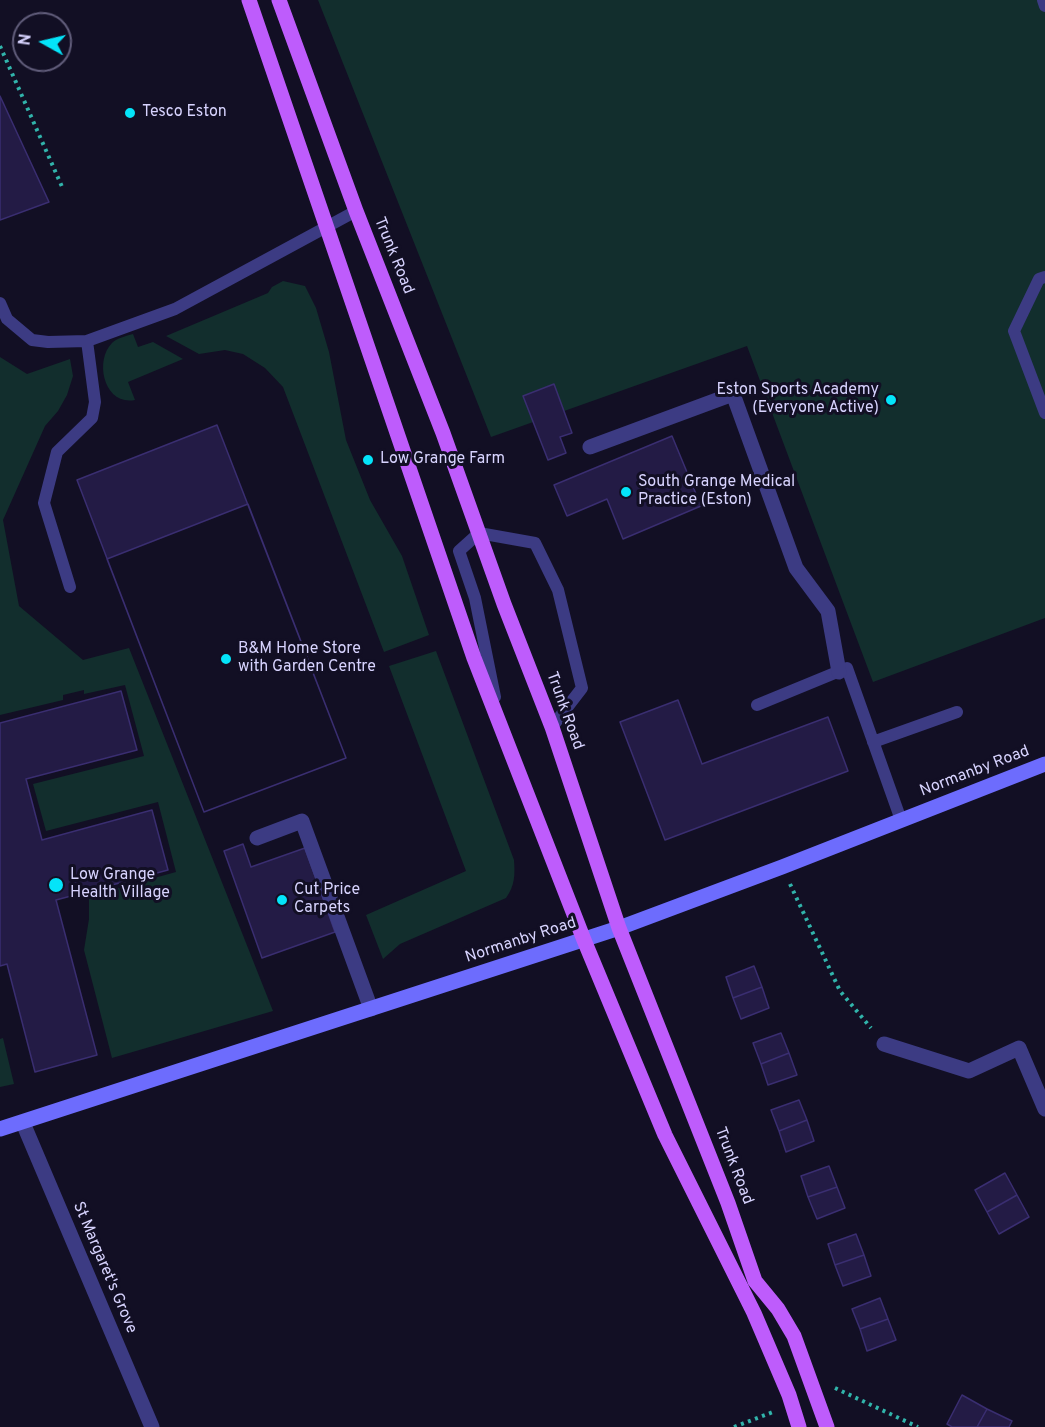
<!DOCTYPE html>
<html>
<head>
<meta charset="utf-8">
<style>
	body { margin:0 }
	#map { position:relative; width:1045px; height:1427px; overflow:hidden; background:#120f24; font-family:Overpass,sans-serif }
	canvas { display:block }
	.north { position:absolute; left:12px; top:12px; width:60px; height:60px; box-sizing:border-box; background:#120f24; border:2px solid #615d7b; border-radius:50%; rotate:278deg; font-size:16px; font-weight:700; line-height:24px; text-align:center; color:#d7d3fe }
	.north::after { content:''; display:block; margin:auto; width:21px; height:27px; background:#04e4f9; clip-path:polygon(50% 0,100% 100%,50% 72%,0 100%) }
</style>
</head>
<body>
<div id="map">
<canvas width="1045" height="1427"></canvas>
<div class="north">N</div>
</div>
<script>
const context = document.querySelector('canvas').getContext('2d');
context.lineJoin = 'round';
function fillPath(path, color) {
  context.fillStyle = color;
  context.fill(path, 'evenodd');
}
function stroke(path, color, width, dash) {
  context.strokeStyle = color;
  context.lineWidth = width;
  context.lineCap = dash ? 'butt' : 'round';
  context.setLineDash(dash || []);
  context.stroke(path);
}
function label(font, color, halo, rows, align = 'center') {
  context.font = font + ' Overpass,sans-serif';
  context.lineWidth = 6;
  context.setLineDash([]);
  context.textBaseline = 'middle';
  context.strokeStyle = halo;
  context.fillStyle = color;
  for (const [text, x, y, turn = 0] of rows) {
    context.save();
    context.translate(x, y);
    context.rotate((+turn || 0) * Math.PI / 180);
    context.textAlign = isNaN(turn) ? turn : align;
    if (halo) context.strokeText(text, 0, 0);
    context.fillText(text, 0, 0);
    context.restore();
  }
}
fillPath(new Path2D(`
	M318,0H1045V618L873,682L747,346L491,437Z
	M283,281L305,286L316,308L329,352L346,440L370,500L402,556L429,635L384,652L283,387L265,368L243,354L225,350L199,354L166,336L268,293L272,287Z
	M133,334L138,347L153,342L183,359L128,382L135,400C104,406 94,361 112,343C117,338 126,336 133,334Z
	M0,357L27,374L70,359L73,376L67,395L58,411L45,426L3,520L19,606L83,660L129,648L273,1011L112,1058L84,950L89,919V896L176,872L158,802L46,831L33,784L144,756L125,685L84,694V690L63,695V700L0,715Z
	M436,651L514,860C515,875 515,885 506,898L400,944L383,959L366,915L466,871L389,666Z
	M3,1038L14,1084L0,1087V1039Z`), '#122e2d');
const building = new Path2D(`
	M0,96L49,202L0,220Z
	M554,384L572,433L560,437L566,453L548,460L523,396Z
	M217,425L346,758L204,812L77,480Z
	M672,436L701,506L623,539L607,499L567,516L554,485Z
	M248,504L346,758L204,812L107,559Z
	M121,691L137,750L26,779L42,840L152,810L168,870L56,900L97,1055L35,1072L7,964L0,966V723Z
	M678,700L702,764L828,717L848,771L665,840L620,722Z
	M243,844L251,867L305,848L335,932L262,958L224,851Z
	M754,966L762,987L733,998L726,977Z
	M762,987L769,1008L741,1019L733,998Z
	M781,1033L789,1053L761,1064L753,1043Z
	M789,1053L797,1075L768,1085L761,1064Z
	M799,1100L807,1120L779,1131L771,1110Z
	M807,1120L814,1141L786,1152L779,1131Z
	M829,1166L837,1187L808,1197L801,1176Z
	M1005,1173L1017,1195L987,1212L975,1190Z
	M837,1187L845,1208L817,1219L808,1197Z
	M1017,1195L1029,1217L999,1234L987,1212Z
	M856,1234L864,1255L835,1265L828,1244Z
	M864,1255L871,1276L843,1286L835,1265Z
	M880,1298L888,1319L860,1329L852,1309Z
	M888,1319L896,1340L867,1351L860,1329Z
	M962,1395L987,1409L977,1427H952L947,1424Z
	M987,1409L1012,1421L1009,1427H977Z`);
fillPath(building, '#231b45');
stroke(building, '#3a2e71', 1.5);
stroke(new Path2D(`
	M0,46L63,189
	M790,884L840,991L871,1028
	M835,1388L918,1427
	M734,1427L773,1412`), '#31b4ab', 4, [3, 4.5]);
stroke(new Path2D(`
	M1043,0L1045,6
	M1045,277L1039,279L1014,331L1045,413
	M0,303L7,319L32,340L48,342L87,341L175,309L356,211
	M70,587L44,503L57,452L92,418L95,402L87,341
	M495,697L475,598L459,551L479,533L535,543L558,590L582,688L552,727
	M757,705L847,668L901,820
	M873,742L957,712`), '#3c3b83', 12);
stroke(new Path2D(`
	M590,447L733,394L796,568L828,611L839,672
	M257,838L302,821L371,1009
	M884,1044L969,1071L1019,1048L1045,1109
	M23,1123L152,1427`), '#3c3b83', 15);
stroke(new Path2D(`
	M0,1129L619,928L782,867L1045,764`), '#6d6cfd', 15);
stroke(new Path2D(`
	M249,0L474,658L584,940L665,1135L754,1313L789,1395L799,1427
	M279,0L356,211L443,433L504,604L552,727L619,928L728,1203L755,1281L778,1309L794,1336L827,1427`), '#be5cfc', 15);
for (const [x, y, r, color] of [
	[130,113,6,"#04e4f9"],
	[891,400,6,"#04e4f9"],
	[368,460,6,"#04e4f9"],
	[626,492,6,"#04e4f9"],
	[226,659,6,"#04e4f9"],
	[56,885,8,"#04e4f9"],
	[282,900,6,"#04e4f9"]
]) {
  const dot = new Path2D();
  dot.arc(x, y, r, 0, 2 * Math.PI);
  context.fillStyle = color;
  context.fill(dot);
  stroke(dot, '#120f24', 2);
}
label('16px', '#d7d3fe', '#120f24', [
	["Tesco Eston",142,113],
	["Eston Sports Academy",879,391,"right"],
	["(Everyone Active)",879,409,"right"],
	["Low Grange Farm",380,460],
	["South Grange Medical",638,483],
	["Practice (Eston)",638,501],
	["B&M Home Store",238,650],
	["with Garden Centre",238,668],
	["Low Grange",70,876],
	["Health Village",70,894],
	["Cut Price",294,891],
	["Carpets",294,909]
], 'left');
label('16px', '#d7d3fe', '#120f24', [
	["Trunk Road",393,256,68],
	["Trunk Road",564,711,70],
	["Normanby Road",975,772,-21],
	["Normanby Road",521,941,-18],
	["Trunk Road",733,1166,69],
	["St Margaret's Grove",104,1268,67]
]);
</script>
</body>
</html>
